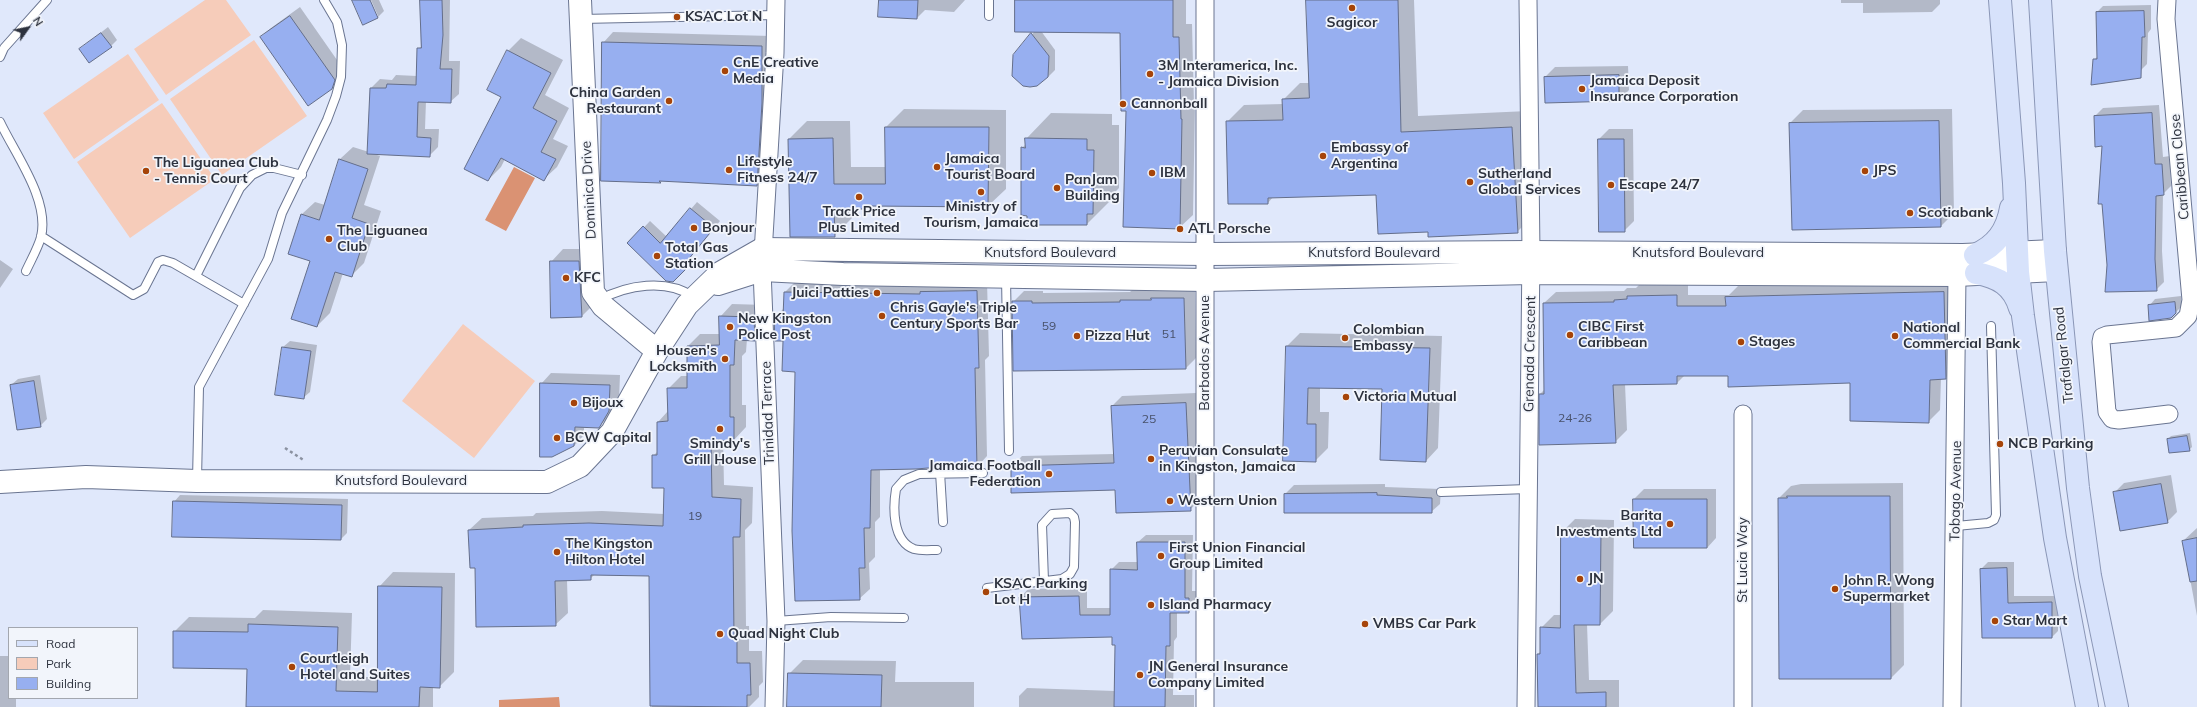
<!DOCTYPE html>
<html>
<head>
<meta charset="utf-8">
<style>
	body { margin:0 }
	#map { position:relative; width:2197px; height:707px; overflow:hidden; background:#e0e8fb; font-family:Mulish,sans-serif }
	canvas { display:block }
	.legend { position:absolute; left:8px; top:627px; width:130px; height:72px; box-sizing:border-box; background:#f2f5fb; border:1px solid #a3a7af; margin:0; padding:5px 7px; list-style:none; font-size:12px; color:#2d323e }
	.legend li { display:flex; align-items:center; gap:8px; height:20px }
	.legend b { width:20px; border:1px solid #a3a7af }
	.north { position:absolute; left:8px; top:8px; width:40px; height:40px; -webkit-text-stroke:3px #f2f5fb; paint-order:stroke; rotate:57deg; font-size:11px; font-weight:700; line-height:16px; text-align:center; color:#2d323e }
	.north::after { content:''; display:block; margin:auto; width:14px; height:18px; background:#2d323e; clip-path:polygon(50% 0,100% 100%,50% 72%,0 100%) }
</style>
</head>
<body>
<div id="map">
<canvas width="2197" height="707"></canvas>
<ul class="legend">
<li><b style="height:5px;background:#d7e2fb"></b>Road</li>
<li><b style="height:11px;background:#f6ccba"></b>Park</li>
<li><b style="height:11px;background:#97aff0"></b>Building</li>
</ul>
<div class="north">N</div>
</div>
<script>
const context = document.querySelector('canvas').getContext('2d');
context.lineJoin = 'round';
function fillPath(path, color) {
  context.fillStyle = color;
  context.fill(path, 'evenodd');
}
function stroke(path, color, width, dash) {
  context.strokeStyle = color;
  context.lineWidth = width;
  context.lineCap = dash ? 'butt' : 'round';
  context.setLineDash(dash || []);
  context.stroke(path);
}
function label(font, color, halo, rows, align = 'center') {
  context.font = font + ' Mulish,sans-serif';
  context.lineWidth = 3.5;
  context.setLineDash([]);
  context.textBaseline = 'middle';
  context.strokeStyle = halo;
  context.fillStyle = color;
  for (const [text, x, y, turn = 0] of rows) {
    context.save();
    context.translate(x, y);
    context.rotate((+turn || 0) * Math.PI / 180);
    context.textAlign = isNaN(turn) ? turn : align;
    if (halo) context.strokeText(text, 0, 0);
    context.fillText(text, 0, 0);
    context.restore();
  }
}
fillPath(new Path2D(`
	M205,0H226L251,35L166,95L134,49Z
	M254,40L307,116L222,175L170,99Z
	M128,54L159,100L74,159L43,113Z
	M162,103L215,179L130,238L77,162Z
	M463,324L535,381L474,458L402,401Z`), '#f6ccba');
fillPath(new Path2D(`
	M514,167L535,178L506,231L485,220Z
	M559,697L560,707H499V700Z`), '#da9273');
fillPath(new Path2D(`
	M353,0H368L376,16H378L371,0H379L384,11L377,18Z
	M421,0H450L449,61H460L459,94L450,102L426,101L425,129H439L438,147L429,156L374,154L380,156L364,205L381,211L364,263L351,276L343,273L330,313L317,326L311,260L302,214L315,202L325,205L340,159L353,147L369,152L371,88L380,79L392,80L396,75L417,76L418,49L422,46Z
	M880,0H965L954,12L925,10L917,18L879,16Z
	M1016,0H1186V24H1192L1194,105L1195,106L1193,215L1179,228L1127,110L1121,32L1041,31L1055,50V70L1048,77L1014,55L1035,31Z
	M1307,0H1414L1418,116L1528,111L1534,215L1517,232L1429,231L1377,194L1273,197L1268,203L1227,122L1244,105L1283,104V100L1300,83H1310Z
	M1841,0H1940V4L1932,12L1863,13V3H1841Z
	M2151,5V29L2148,33L2147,64L2140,71L2094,60L2098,56L2097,12L2103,6Z
	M300,7L344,70L342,78L332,88L261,37L271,28Z
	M108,27L117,40L111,46L80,49Z
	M613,32L772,36L767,174L757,185L663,180L661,182L602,180L603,43Z
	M521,38L563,60L545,95L569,108L553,139L568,146L557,167L544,179L505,159L501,167L488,180L508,51Z
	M1628,66L1629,90L1619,100L1545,77L1555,67Z
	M2159,105L2163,157L2170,156L2171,186L2163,194L2162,251L2164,282L2156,290L2108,265L2103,145L2095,116L2103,108Z
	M904,109L1006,110V189L988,206H871L868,208H852V218L834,236L789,139L807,121H850L851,167H886V127Z
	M1952,109L1954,213L1941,226L1793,229L1790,123L1803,110Z
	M1051,113L1112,114V125H1119V188L1113,194V198L1087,224L1022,148L1026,144V139Z
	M1609,129H1633L1634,221L1624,231H1600L1599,139Z
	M697,202L720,221L689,259L692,262L673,281L629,243L650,221L667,237Z
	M563,249H592L595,303L582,316L552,317L551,262Z
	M0,260L13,269L0,288Z
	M1956,280L1957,367L1945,378H1941L1940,410L1928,422L1851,382L1729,375H1685L1677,383L1625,384L1627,430L1615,442L1540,394L1545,389L1544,303L1556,292L1624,291L1627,288H1636L1640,284H1688V295H1729L1738,286Z
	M987,281L989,356L985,360L987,456L977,467L940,466L880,469V517L875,522V557L869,563L870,589L859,599L796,371L775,318L784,308L785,292L795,282Z
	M1195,287L1196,358L1186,368L1090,371V368L1013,302L1024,291H1043V293L1130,292L1132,290Z
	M2181,296L2182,306L2171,317L2149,306L2155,299Z
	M732,304L766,305L767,327L754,340L747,339L746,352L742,356V405H746V427L734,440L723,439L724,485L753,487L752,523L745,530L746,626H749V651H762L763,682L759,686V697L749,707H652L650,575L595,574L590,579L567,580L568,613L555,625L476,567L469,530L482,518L533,516L536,513L602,511L664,514L665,487L653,456L658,451V422L668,411V389L681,376H688V346L700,334H720V317Z
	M1300,333L1442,336L1438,448L1426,461L1383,388L1320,387V412H1329L1328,448L1315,461L1287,346Z
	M290,341L317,345L310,392L303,398L283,347Z
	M551,373L620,375L619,400L609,416L599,427L584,426V435L574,446L541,384Z
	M40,375L47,419L40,426L11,385L18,379Z
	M1196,393L1200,499L1190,510L1116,489L1012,466L1022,456L1114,454L1112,406L1122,396Z
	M2190,433L2192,447L2189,450L2168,439L2171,436Z
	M2171,475L2177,512L2167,522L2114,493L2124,483Z
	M1903,483L1904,665L1891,678L1779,498L1791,486L1801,484Z
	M1385,484V487L1441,489L1440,504L1431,512L1285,494L1294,485Z
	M1644,489H1716V538L1707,548L1634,499Z
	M180,495L348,499L347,533L341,539L174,502Z
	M1575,519L1614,520L1613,611L1600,624H1587L1589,680H1619V707H1539L1538,654L1541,651V628L1554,615H1561L1562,532Z
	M2197,528V616L2183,541Z
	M1146,535H1193L1192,591H1197V604L1189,612H1177V637L1174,641L1173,695H1194V707H1019V696L1027,688L1115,691L1116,644L1113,636L1021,597L1028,589L1087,588V608H1111V570L1119,562H1138V542Z
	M1988,562H2014V596H2058V631L2052,637H1983L1981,569Z
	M393,572L455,573L454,672L440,686H433V707H247L248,668L174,632L189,617L255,618L263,610L352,613L350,677H378L379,587Z
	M0,656H9V698H16V707H0Z
	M803,660L896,661L895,682H974V707H788L789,674Z`), '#0003');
const building = new Path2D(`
	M352,0H370L378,18L363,25Z
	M420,0H442L443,35L440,69H452L451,103L418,102L417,137L431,138L430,157L367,154L370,88H386L387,84L416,85L417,48H421Z
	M879,0H918L917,19L878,17Z
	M1015,0H1173V37H1179L1181,119H1182L1180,229L1123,227L1126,111H1121L1120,33L1015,32Z
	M1306,0H1398L1401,132L1512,127L1518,233L1428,237V232L1378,234L1376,195L1268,198V204H1228L1226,121L1283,120L1282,99L1309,98Z
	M2144,11L2145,37H2142L2141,78L2091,85L2093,59H2097L2096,12Z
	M290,16L335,80L332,89L308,106L260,37Z
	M101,33L112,47L89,63L79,49Z
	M1031,33L1049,56L1048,77L1037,86L1030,87L1023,86L1012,76L1013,55Z
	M602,42L762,46V103L757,186L659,181L661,183L601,181Z
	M507,50L551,73L533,108L557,121L541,152L556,159L544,181L501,158L488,181L464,169L501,97L487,90Z
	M1619,75V101L1545,103L1544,77Z
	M2152,113L2155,164H2162L2164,195L2156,196L2155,259L2157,291L2105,292L2107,265L2102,204H2098L2102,146L2095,147L2094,116Z
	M1939,121L1941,227L1792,230L1789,123Z
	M885,127H989L988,207L869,206V209H834L835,237H790L788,139L833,138L834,184H885Z
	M1025,138L1087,139V150H1094L1093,214H1087V225H1027V216L1021,215V147L1025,148Z
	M1598,139H1624L1625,232H1599Z
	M339,159L368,169L352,218L369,224L352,277L335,272L317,327L291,319L310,261L288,254L301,214L319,220Z
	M690,208L714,228L683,266L686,269L673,282L666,281L627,243L643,226L660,243Z
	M550,261H579L582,317L551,318Z
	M977,291L979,368H975L977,468L940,467L916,469L871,470L870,528H864L865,568H859L860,600L795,601L792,531L795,372L782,371L783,341H775L774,317H783L784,292L920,294V292Z
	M1944,292L1946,379L1930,380L1929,423L1850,421V383L1728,387V376H1677V384L1613,385L1616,443L1539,445V394H1544L1543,303L1614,302V300L1627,299V296L1677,295V306H1726L1725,297Z
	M1151,298H1184L1186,369L1013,371L1012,301H1032V303L1120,302V300H1151Z
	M2175,302L2176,313L2171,318L2149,321L2148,305Z
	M719,316L754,317L755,341L735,340L734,365H730V417H734V441L711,440L712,497L741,499L740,537H733L734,638H737V663H750L751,695H747V707L650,706L649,576L591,575V580L555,581L556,626L476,627L475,568H470L468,530L523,527V525L589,523L663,526L664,488H652V455H657V422L668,421L667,388H687V346L719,345Z
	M1286,346L1430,348L1426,462L1380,460L1382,389L1308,388L1307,424H1316V462L1283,461Z
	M282,347L311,351L304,399L275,395Z
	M34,381L41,427L17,430L10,385Z
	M540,383L610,385L609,411L599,428L575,427L574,446L552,457H540Z
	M1186,403L1191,511L1116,513L1115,490L1011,493V466L1114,463L1111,406Z
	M2187,436L2190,451L2169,453L2167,439Z
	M2161,484L2168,523L2120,531L2113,492Z
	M1377,493V495L1432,498V513H1284V494Z
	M1787,496H1890L1891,679H1779L1778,498H1787Z
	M1633,499H1707V548H1634Z
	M173,501L342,505L341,540L172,537Z
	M1561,532L1601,533L1600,625H1574L1576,693L1606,692V707H1538L1537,654H1540V627L1560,628Z
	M2197,538V581L2190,582L2182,541Z
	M1137,542H1185V598H1189V613H1170V646H1166L1165,707H1114L1115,645H1112V637L1022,639L1019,597L1079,596L1080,615H1110V569L1137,570Z
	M2007,568L2008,603L2052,602V638H1982L1980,569Z
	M378,586L442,587L440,688L420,687L419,707H246L247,669L173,668V631L248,632V624L338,627L336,691L377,692Z
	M788,673L882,675L881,707H787Z`);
fillPath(building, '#97aff0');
stroke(building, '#646e8a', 1);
const lane = new Path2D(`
	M989,16V0
	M581,19L776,15
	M0,57L4,48L47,0
	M0,122C15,154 50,200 41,237C38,248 31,260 26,271
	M41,236L133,295L144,289L158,262L163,260L173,263L244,304
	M196,276L240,188L252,175L266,168H274L302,175
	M1006,277L1009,451
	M599,300C627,285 666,278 694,297
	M940,472L943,522
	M197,480L199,387L268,259L282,213L327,120L336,96L341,77L342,45L337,22L324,0
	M1441,492L1528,489
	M1956,526L1988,523L1994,520L1996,515L1991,326
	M937,550C930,550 921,551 914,549C892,541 893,507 896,489L904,480L919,474L983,473
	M987,588L1062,579L1070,574L1074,567L1075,522L1074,517L1070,513L1052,514L1042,525L1044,581
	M776,621L831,617L904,618`);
const street = new Path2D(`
	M2167,0L2166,19L2191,300L2188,316L2176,328L2107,335L2102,337L2101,342L2107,412L2112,419L2119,420L2169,414
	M774,707L776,621L762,270L775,53L776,0
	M1205,707V0
	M1526,707L1531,252L1528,0
	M1743,707V414
	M1952,707L1957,275`);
const secondary = new Path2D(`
	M580,0L593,292L603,306L657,351
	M718,284L762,270L843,274L1206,280L1531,273L1957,275L2056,270
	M0,482L86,477L197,481L547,482L580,466L612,432L657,351L687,305L720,273L762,249L1206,254L1531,252L1963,255L2055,251`);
const primary = new Path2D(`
	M2000,0L2014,183L2018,272L2023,316L2055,538L2087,707
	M2040,0L2055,251L2078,488L2090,576L2117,707
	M1975,255C1996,246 2007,231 2011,208
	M1976,273C1998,277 2013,285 2020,308`);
stroke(lane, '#6a7591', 10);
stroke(street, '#6a7591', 19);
stroke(secondary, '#6a7591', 24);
stroke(primary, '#8b97b7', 24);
stroke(new Path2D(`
	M285,448L305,461`), '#8b92a1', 2.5, [3, 3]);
stroke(lane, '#fff', 8);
stroke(street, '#fff', 17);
stroke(secondary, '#fff', 22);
stroke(primary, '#d7e2fb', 22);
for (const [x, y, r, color] of [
	[1352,8,4,"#a64409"],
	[677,17,4,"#a64409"],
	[725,71,4,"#a64409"],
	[1150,74,4,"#a64409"],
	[1582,89,4,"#a64409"],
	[669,101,4,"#a64409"],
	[1123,104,4,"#a64409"],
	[1323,156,4,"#a64409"],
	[937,167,4,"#a64409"],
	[729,170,4,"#a64409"],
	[146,171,4,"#a64409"],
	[1865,171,4,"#a64409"],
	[1152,173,4,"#a64409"],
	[1470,182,4,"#a64409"],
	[1611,185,4,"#a64409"],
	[1057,188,4,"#a64409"],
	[981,192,4,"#a64409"],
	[859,197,4,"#a64409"],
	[1910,213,4,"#a64409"],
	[694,228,4,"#a64409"],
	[1180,229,4,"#a64409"],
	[329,239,4,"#a64409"],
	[657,256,4,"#a64409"],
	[566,278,4,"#a64409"],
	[877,293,4,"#a64409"],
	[882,316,4,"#a64409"],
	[730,327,4,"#a64409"],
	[1570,335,4,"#a64409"],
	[1077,336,4,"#a64409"],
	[1895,336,4,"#a64409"],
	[1345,338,4,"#a64409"],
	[1741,342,4,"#a64409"],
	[725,359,4,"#a64409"],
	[1346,397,4,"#a64409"],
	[574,403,4,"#a64409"],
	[720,429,4,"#a64409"],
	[557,438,4,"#a64409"],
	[2000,444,4,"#a64409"],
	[1151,459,4,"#a64409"],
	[1049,474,4,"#a64409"],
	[1170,501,4,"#a64409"],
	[1670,524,4,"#a64409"],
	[557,552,4,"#a64409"],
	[1161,556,4,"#a64409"],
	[1580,579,4,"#a64409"],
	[1835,589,4,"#a64409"],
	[986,592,4,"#a64409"],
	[1151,605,4,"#a64409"],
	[1995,621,4,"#a64409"],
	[1365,624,4,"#a64409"],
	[720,634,4,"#a64409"],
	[292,667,4,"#a64409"],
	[1140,675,4,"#a64409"]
]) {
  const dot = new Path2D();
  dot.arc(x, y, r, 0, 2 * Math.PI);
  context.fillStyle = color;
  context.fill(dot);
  stroke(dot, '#f2f5fb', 1.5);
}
label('12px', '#48516a', null, [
	["59",1049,326],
	["51",1169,334],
	["24-26",1575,418],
	["25",1149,419],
	["19",695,516]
]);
label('bold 14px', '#2d323e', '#f2f5fb', [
	["KSAC Lot N",685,17],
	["Sagicor",1352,23,"center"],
	["CnE Creative",733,63],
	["Media",733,79],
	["3M Interamerica, Inc.",1158,66],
	["- Jamaica Division",1158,82],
	["Jamaica Deposit",1590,81],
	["Insurance Corporation",1590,97],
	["China Garden",661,93,"right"],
	["Restaurant",661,109,"right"],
	["Cannonball",1131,104],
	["Embassy of",1331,148],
	["Argentina",1331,164],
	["Jamaica",945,159],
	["Tourist Board",945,175],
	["Lifestyle",737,162],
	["Fitness 24/7",737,178],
	["The Liguanea Club",154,163],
	["- Tennis Court",154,179],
	["JPS",1873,171],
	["IBM",1160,173],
	["Sutherland",1478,174],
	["Global Services",1478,190],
	["PanJam",1065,180],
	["Building",1065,196],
	["Escape 24/7",1619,185],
	["Ministry of",981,207,"center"],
	["Tourism, Jamaica",981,223,"center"],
	["Track Price",859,212,"center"],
	["Plus Limited",859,228,"center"],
	["Scotiabank",1918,213],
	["Bonjour",702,228],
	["ATL Porsche",1188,229],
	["The Liguanea",337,231],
	["Club",337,247],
	["Total Gas",665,248],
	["Station",665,264],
	["KFC",574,278],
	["Juici Patties",869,293,"right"],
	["Chris Gayle's Triple",890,308],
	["Century Sports Bar",890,324],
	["New Kingston",738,319],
	["Police Post",738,335],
	["CIBC First",1578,327],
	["Caribbean",1578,343],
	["National",1903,328],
	["Commercial Bank",1903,344],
	["Colombian",1353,330],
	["Embassy",1353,346],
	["Pizza Hut",1085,336],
	["Stages",1749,342],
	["Housen's",717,351,"right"],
	["Locksmith",717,367,"right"],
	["Victoria Mutual",1354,397],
	["Bijoux",582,403],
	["BCW Capital",565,438],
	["Smindy's",720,444,"center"],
	["Grill House",720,460,"center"],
	["NCB Parking",2008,444],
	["Peruvian Consulate",1159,451],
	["in Kingston, Jamaica",1159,467],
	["Jamaica Football",1041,466,"right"],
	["Federation",1041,482,"right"],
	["Western Union",1178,501],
	["Barita",1662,516,"right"],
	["Investments Ltd",1662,532,"right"],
	["The Kingston",565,544],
	["Hilton Hotel",565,560],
	["First Union Financial",1169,548],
	["Group Limited",1169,564],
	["JN",1588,579],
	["John R. Wong",1843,581],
	["Supermarket",1843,597],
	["KSAC Parking",994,584],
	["Lot H",994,600],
	["Island Pharmacy",1159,605],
	["Star Mart",2003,621],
	["VMBS Car Park",1373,624],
	["Quad Night Club",728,634],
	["Courtleigh",300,659],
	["Hotel and Suites",300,675],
	["JN General Insurance",1148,667],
	["Company Limited",1148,683]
], 'left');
label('14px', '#2d323e', '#f2f5fb', [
	["Caribbean Close",2180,167,-95],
	["Dominica Drive",589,190,-93],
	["Knutsford Boulevard",1050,253],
	["Knutsford Boulevard",1374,253],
	["Knutsford Boulevard",1698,253],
	["Barbados Avenue",1205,353,-90],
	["Grenada Crescent",1530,354,-89],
	["Trafalgar Road",2064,355,-96],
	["Trinidad Terrace",768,413,-92],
	["Knutsford Boulevard",401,481],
	["Tobago Avenue",1956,491,-89],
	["St Lucia Way",1743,560,-90]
]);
</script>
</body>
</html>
